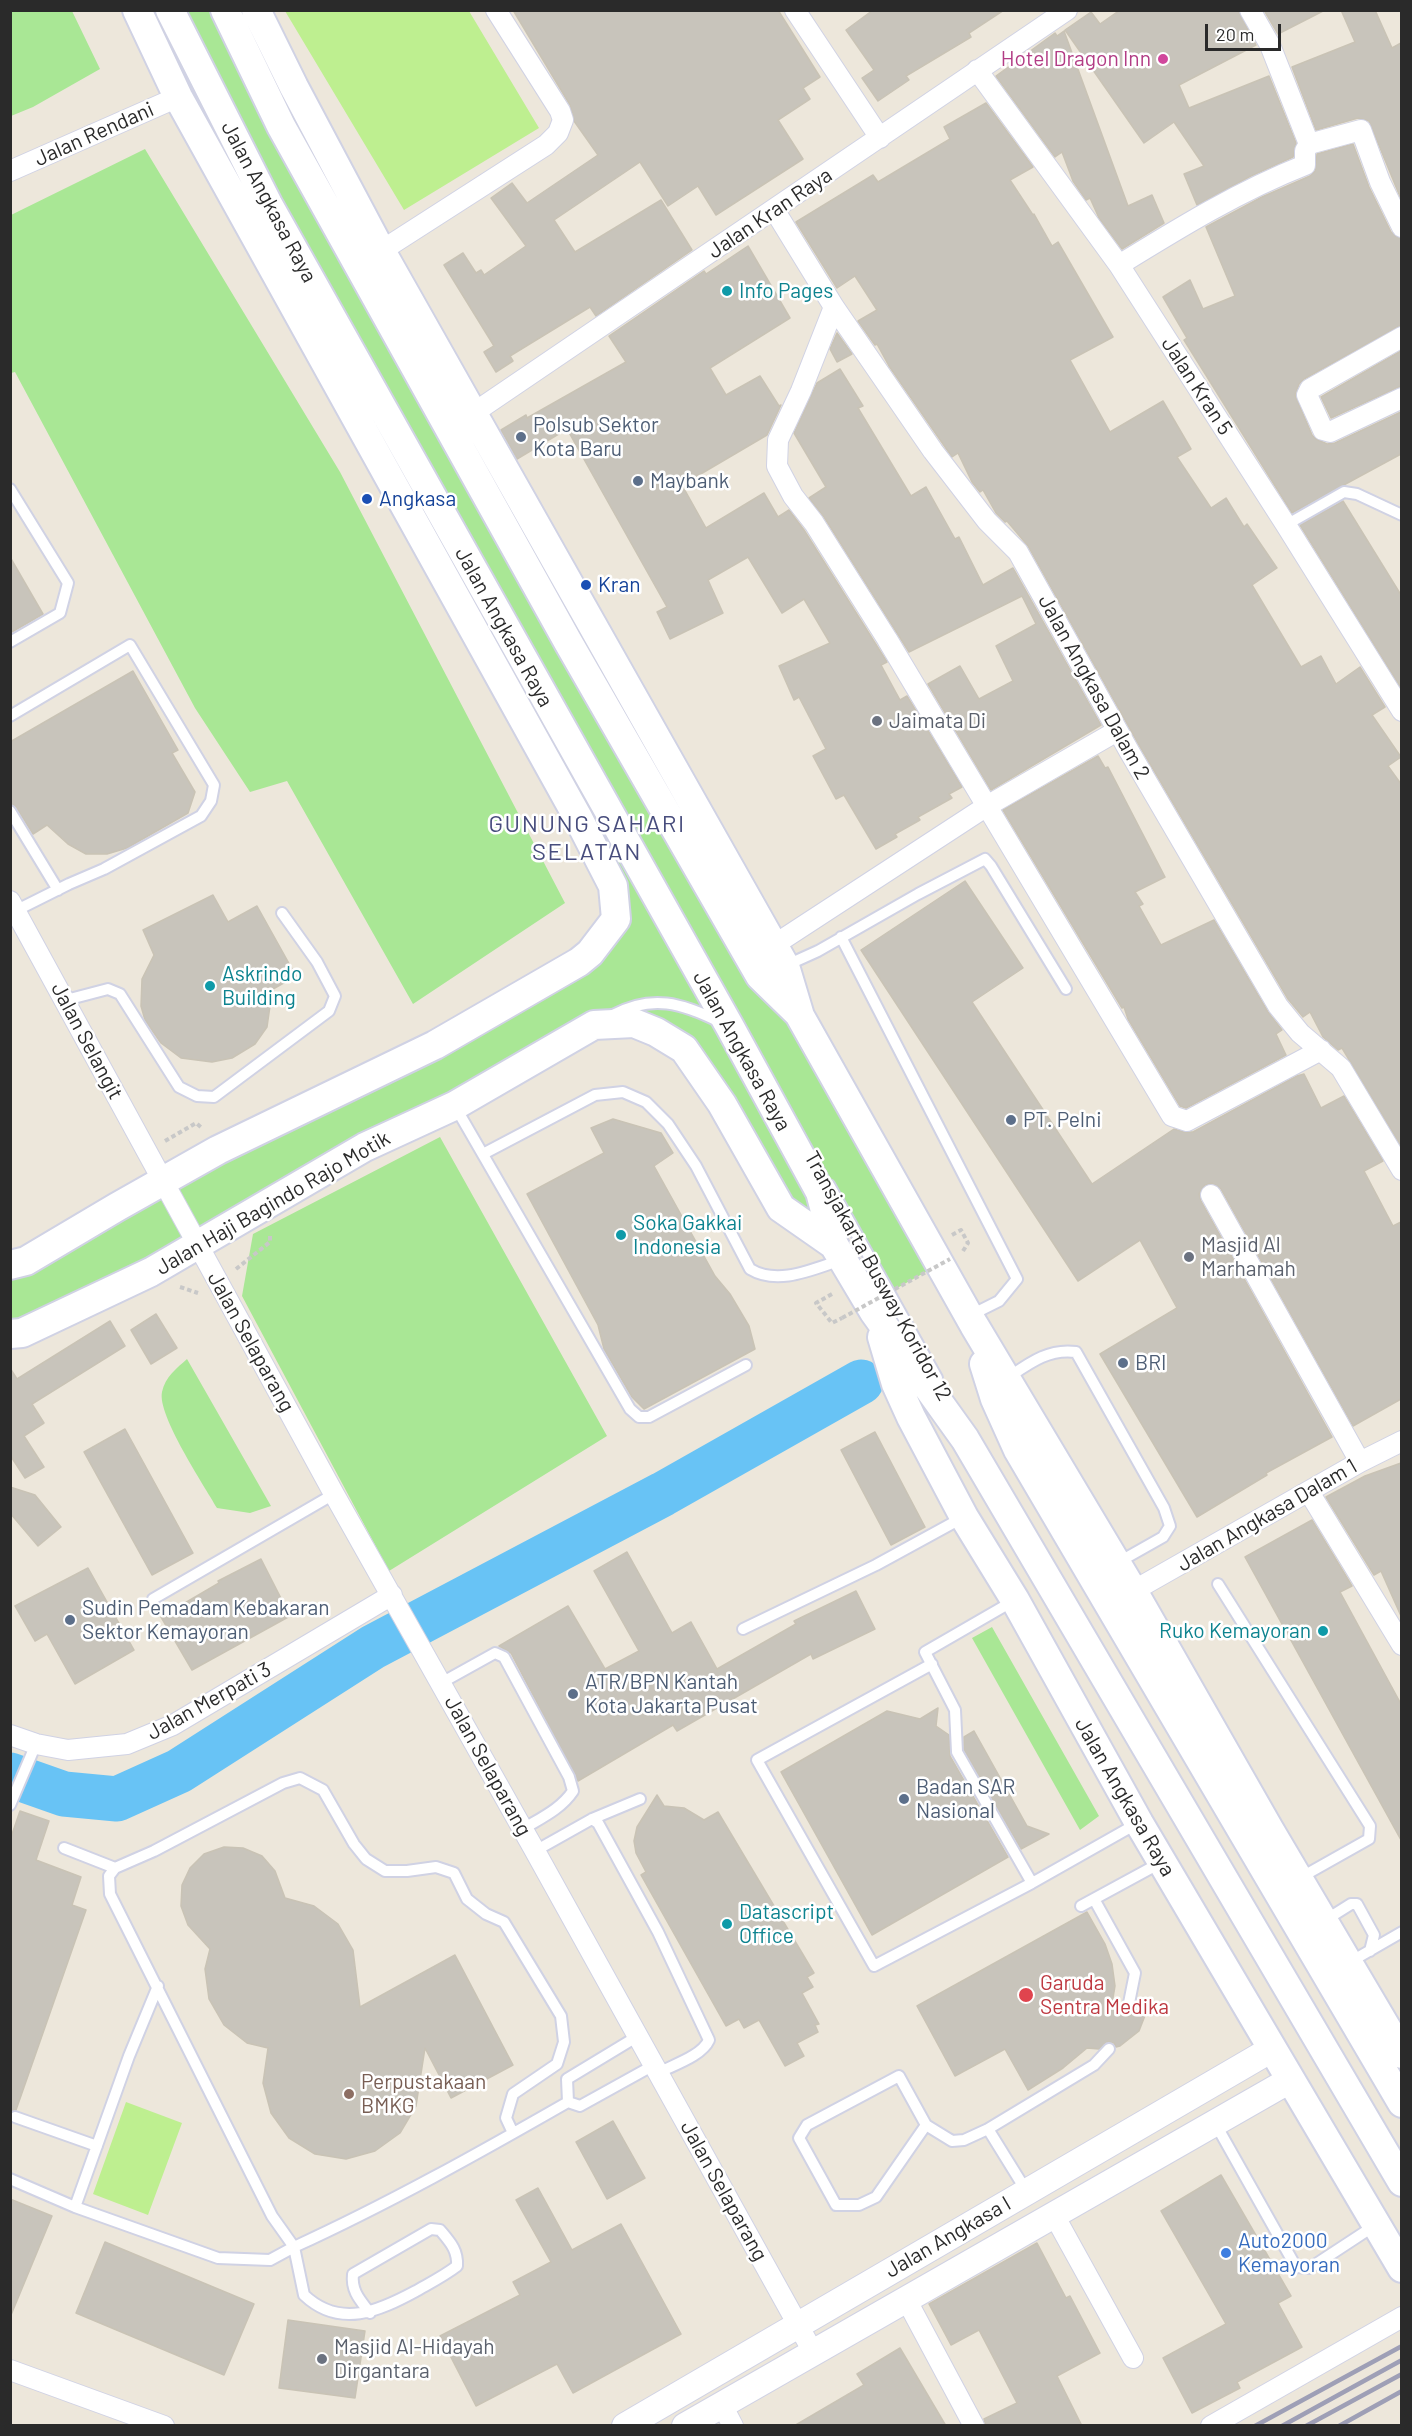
<!DOCTYPE html>
<html>
<head>
<meta charset="utf-8">
<style>
	body { margin:0 }
	#map { position:relative; width:1412px; height:2436px; overflow:hidden; background:#ede7db; font-family:Barlow,sans-serif }
	canvas { display:block }
	.frame { position:absolute; inset:0; border:12px solid #2a2a2a; pointer-events:none }
	.scale { position:absolute; left:1205px; top:24px; width:76px; height:27px; box-sizing:border-box; border:3px solid #2a2a2a; border-top:0; padding-left:8px; font-size:18px; line-height:21px; white-space:nowrap; color:#2a2a2a; -webkit-text-stroke:4px #fff; paint-order:stroke }
</style>
</head>
<body>
<div id="map">
<canvas width="1412" height="2436"></canvas>
<div class="frame"></div>
<div class="scale">20 m</div>
</div>
<script>
const context = document.querySelector('canvas').getContext('2d');
context.lineJoin = 'round';
function fillPath(path, color) {
  context.fillStyle = color;
  context.fill(path, 'evenodd');
}
function stroke(path, color, width, dash) {
  context.strokeStyle = color;
  context.lineWidth = width;
  context.lineCap = dash ? 'butt' : 'round';
  context.setLineDash(dash || []);
  context.stroke(path);
}
function label(font, color, halo, rows, align = 'center') {
  context.font = font + ' Barlow,sans-serif';
  context.lineWidth = 5;
  context.setLineDash([]);
  context.textBaseline = 'middle';
  context.strokeStyle = halo;
  context.fillStyle = color;
  for (const [text, x, y, turn = 0] of rows) {
    context.save();
    context.translate(x, y);
    context.rotate((+turn || 0) * Math.PI / 180);
    context.textAlign = isNaN(turn) ? turn : align;
    if (halo) context.strokeText(text, 0, 0);
    context.fillText(text, 0, 0);
    context.restore();
  }
}
fillPath(new Path2D(`
	M11,10L72,11L100,69L33,107L11,116Z
	M170,11H224L280,131L940,1264L890,1292L746,1043L834,1245L781,1208L684,1050L594,1025L11,1333L10,1265L590,953L616,919L577,816L589,779Z
	M145,149L340,472L565,903L413,1004L287,781L250,792L195,708L15,372L11,373V215Z
	M440,1137L607,1436L389,1571L242,1296L253,1234Z
	M187,1359L271,1506L250,1513L217,1508C204,1485 157,1415 162,1392C165,1377 177,1368 187,1359Z
	M992,1627L1099,1816L1080,1830L972,1638Z`), '#a9e795');
fillPath(new Path2D(`
	M285,11H469L539,128L404,210Z
	M126,2102L182,2123L148,2215L93,2194Z`), '#beef90');
stroke(new Path2D(`
	M10,1775L64,1794L117,1799L179,1771L373,1647L663,1494L861,1382`), '#68c3f5', 45);
const building = new Path2D(`
	M513,10H778L820,77L803,88L810,99L778,120L803,159L716,215L698,186L668,206L640,162L554,220L575,252L661,200L692,250L596,316L590,307L510,356L513,361L496,372L484,352L494,346L444,265L463,253L476,273L481,270L484,275L526,246L491,198L512,183L527,203L598,155L574,121L570,105Z
	M873,10H1004L969,33L971,37L906,76L909,80L878,101L862,78L874,70L846,30Z
	M1120,10H1238L1256,45L1179,85L1189,108L1269,76L1296,143L1293,157L1251,176L1197,205L1184,174L1204,166L1174,122L1144,143L1065,30L1091,12L1100,24Z
	M1264,10H1325L1278,34Z
	M1341,10H1375L1392,48L1401,43V199L1369,121L1358,118L1316,130L1292,67L1355,42Z
	M1064,31L1128,206L1152,195L1164,223L1122,249L1099,218L1090,198L1086,200L1073,181L1062,152L1055,157L996,76L1055,33L1057,36Z
	M986,103L1033,167L1010,180L1033,215L1034,214L1052,246L1058,242L1113,337L1070,360L1110,432L1163,401L1191,449L1177,457L1211,508L1226,498L1244,527L1247,524L1277,568L1252,585L1301,667L1321,656L1336,684L1360,667L1385,707L1372,715L1401,757L1388,766L1401,784V1146L1342,1048L1338,1050L1323,1037L1310,1012L1303,1017L1288,999L1139,745L1028,546L1007,521L1005,522L996,513L983,490L980,492L972,482L958,453L952,457L889,366L877,344L875,345L858,321L877,310L855,276L837,288L796,222L873,175L878,182L950,139L944,127Z
	M1353,144L1369,187L1391,232L1401,239V325L1304,379L1299,384L1295,395L1312,435L1316,439L1327,444L1335,443L1401,412V454L1292,513L1184,340L1187,338L1163,297L1190,280L1203,309L1235,296L1206,227L1262,197L1310,176L1315,171L1317,154Z
	M748,246L790,318L710,368L726,395L760,376L779,406L781,405L767,435L682,485L706,528L764,493L778,517L789,510L804,530L887,662L881,665L900,700L907,696L962,787L949,794L952,798L918,817L920,820L895,834L897,837L876,849L844,795L836,799L813,756L826,749L799,697L794,700L779,666L830,643L804,599L782,613L748,557L708,580L723,613L670,639L657,612L667,607L567,429L517,459L501,430L526,415L527,418L626,362L609,336L704,271L706,274Z
	M837,333L852,354L837,362L830,349Z
	M1401,351V386L1331,418L1321,397Z
	M840,369L863,406L858,408L911,496L926,487L955,539L959,537L983,585L1013,568L1101,725L991,790L928,684L960,666L979,699L1013,681L996,646L1036,624L1022,596L909,652L824,517L809,498L826,487L794,433L817,383Z
	M1343,501L1401,595V688L1300,525Z
	M10,557L43,614L10,633Z
	M133,671L178,750L172,753L195,792L188,813L127,848L107,854H86L68,844L47,825L33,834L16,807L10,803V742Z
	M1098,756L1105,768L1108,767L1165,877L1135,892L1143,904L1139,906L1161,945L1214,920L1268,1012L1282,1030L1276,1034L1286,1055L1186,1108L1180,1106L1128,1019L1124,1007L1122,1008L1003,810Z
	M965,881L1023,968L972,1002L1092,1184L1174,1129L1184,1132H1193L1297,1076L1304,1074L1321,1108L1344,1096L1383,1161L1364,1171L1393,1226L1401,1222V1399L1353,1426L1221,1189L1212,1183L1205,1185L1199,1194L1201,1201L1332,1437L1266,1473L1267,1475L1197,1517L1100,1354L1177,1308L1140,1240L1078,1281L861,950Z
	M213,895L228,922L257,906L296,976L266,993L270,1006L267,1027L255,1044L232,1058L212,1062L181,1058L161,1043L145,1020L141,1006L142,979L154,955L143,930Z
	M613,1119L661,1133L673,1153L654,1166L715,1276L730,1294L749,1326L755,1349L644,1409L632,1397L604,1349L598,1325L527,1194L604,1153L591,1128Z
	M156,1314L177,1348L151,1364L131,1330Z
	M110,1321L125,1346L32,1404L44,1423L24,1436L44,1467L25,1478L10,1455V1368L17,1379Z
	M125,1429L193,1553L152,1575L84,1452Z
	M875,1432L925,1527L891,1545L841,1450Z
	M1401,1463V1616L1381,1571L1374,1575L1326,1497L1365,1476Z
	M10,1487L35,1495L61,1527L38,1546L10,1513Z
	M1312,1520L1352,1586L1340,1592L1401,1704V1840L1245,1557Z
	M627,1552L672,1633L691,1622L717,1669L796,1624L794,1621L856,1591L875,1629L813,1659L811,1654L677,1731L673,1725L578,1781L511,1653L499,1646L568,1606L605,1669L639,1651L594,1571Z
	M261,1559L290,1616L192,1670L161,1617L219,1583L218,1581Z
	M88,1568L134,1650L75,1684L47,1634L35,1641L15,1606Z
	M938,1708L936,1726L949,1735L950,1756L1008,1857L872,1935L781,1772L887,1711L920,1719Z
	M974,1731L1027,1826L1049,1834L1021,1849L964,1750V1737Z
	M657,1795L664,1806L684,1808L704,1820L718,1812L814,1973L807,1977L813,1987L802,1993L819,2024L815,2025L818,2032L797,2043L804,2056L785,2066L759,2020L744,2028L739,2019L726,2026L641,1875L646,1872L636,1853L634,1841L637,1827Z
	M20,1811L49,1821L36,1860L81,1877L72,1905L86,1910L16,2110L10,2111V1840Z
	M224,1847L243,1848L262,1856L275,1871L285,1898L314,1906L338,1924L353,1950L360,2007L455,1955L513,2065L451,2098L425,2048L416,2106L400,2133L375,2151L346,2159L315,2154L289,2138L271,2113L263,2083L268,2048L247,2043L224,2025L209,1999L205,1969L210,1949L188,1925L181,1906L182,1885L190,1868L204,1854Z
	M1087,1912L1105,1944L1112,1964L1115,1986L1112,2004L1121,2006V2011L1126,2015H1131L1135,2010L1146,2013L1139,2031L1120,2046L1116,2047L1114,2043L1107,2042L1099,2049L1087,2048L1063,2068L1028,2090L1005,2049L955,2076L917,2006Z
	M613,2121L645,2178L607,2199L576,2142Z
	M1221,2175L1291,2296L1278,2303L1302,2347L1237,2382L1240,2388L1192,2413L1163,2358L1226,2324L1161,2211Z
	M538,2188L572,2250L621,2224L681,2334L573,2393L557,2364L476,2406L440,2336L520,2295L513,2282L551,2262L516,2200Z
	M10,2199L52,2216L11,2315L10,2314Z
	M105,2242L254,2304L224,2375L76,2313Z
	M1037,2243L1066,2298L1070,2296L1100,2353L1057,2376L1082,2426H986L984,2419L1017,2403L979,2330L951,2345L929,2304Z
	M288,2320L365,2331L355,2398L279,2388Z
	M900,2348L946,2426H794L864,2385L857,2374Z`);
fillPath(building, '#c8c4bb');
stroke(building, '#c9c3b5', 1.5);
const service = new Path2D(`
	M10,489L68,583L60,613L10,642
	M1286,525L1344,492L1357,494L1402,515
	M10,716L130,645L214,785L211,801L201,816L104,869L69,884L17,910
	M10,811L58,890
	M841,937L1017,1279L999,1301L971,1315
	M787,965L818,951L918,894L985,859L991,866L1066,989
	M66,1000L108,989L120,994L179,1087L197,1096L214,1097L329,1011L335,996L317,962L282,913
	M613,1015C652,994 682,1003 720,1022
	M456,1108L630,1409L639,1417H649L746,1365
	M483,1154L595,1095L623,1092L646,1102L668,1124L696,1166L750,1269C778,1286 813,1269 841,1260
	M829,1185L937,1378
	M1006,1379C1028,1364 1048,1348 1076,1352L1164,1508L1170,1526L1163,1537L1117,1563
	M1218,1584L1370,1826L1369,1839L1298,1879
	M153,1599L334,1494
	M1015,1600L925,1652L955,1710L957,1752L1032,1883
	M743,1629L876,1565L962,1518
	M932,1664L757,1760L874,1966L1032,1883L1138,1823
	M441,1683L495,1653L504,1657L569,1777L573,1791C561,1809 541,1818 523,1829
	M10,1805L36,1744
	M592,1819L598,1823L658,1932L709,2040C702,2056 673,2065 658,2073
	M64,1848L115,1868
	M535,1851L592,1819L640,1799
	M1094,1899L1135,1973L1128,2008
	M1081,1906L1162,1862
	M1324,1921L1351,1904H1357L1374,1935L1370,1951
	M1350,1962L1402,1932
	M158,1986L129,2056L75,2207L218,2258L270,2260L294,2247L304,2295C340,2329 379,2311 416,2291C430,2283 444,2276 457,2266C458,2250 450,2242 440,2230L431,2229L353,2274C351,2291 360,2300 370,2313
	M568,2102L567,2079L638,2036
	M15,2117L97,2146
	M1215,2123L1296,2267L1310,2268L1374,2226
	M926,2125L876,2197L859,2205H836L799,2138L807,2125L899,2076L926,2125L952,2141L964,2140L988,2129L1094,2065L1109,2049
	M988,2129L1027,2192
	M513,2133L506,2118L513,2094L557,2064L564,2042L561,2016L504,1922L486,1914L467,1899L454,1873L436,1867L407,1871H385L366,1859L354,1844L323,1790L300,1778L283,1783L154,1851L115,1868L109,1876L110,1894L272,2216L294,2247C388,2204 479,2153 568,2102L580,2106L654,2065
	M10,2179L75,2207`);
const minor = new Path2D(`
	M795,10L880,138
	M1250,10L1270,45L1309,144L1361,130L1380,182L1402,227
	M977,70L1119,265L1286,525L1402,711
	M10,171L178,97
	M775,211L834,307L933,451L987,521L1018,552L1129,751L1278,1006L1300,1033L1341,1068L1402,1170
	M381,251L546,145L558,133L563,120L560,111L496,10
	M1119,265C1179,228 1239,191 1305,165V151L1309,144
	M834,307L801,391L778,440L777,466L793,496L814,523L887,639L1172,1116L1187,1121L1321,1050
	M1402,337L1310,389L1307,395L1323,430L1330,432L1402,398
	M472,414L1067,10
	M10,901L334,1494L535,1851L813,2352
	M774,945L987,806L1117,731
	M1211,1195L1360,1462
	M1309,1492L1402,1645
	M1133,1591L1360,1462L1402,1441
	M10,1735L36,1744L68,1750L127,1744L173,1725L392,1595
	M1054,2215L1133,2358
	M906,2299L974,2426
	M10,2370L164,2426
	M722,2405L733,2426
	M1211,2426L1402,2317`);
const tertiary = new Path2D(`
	M625,2426L1272,2049
	M685,2426L1290,2080`);
const secondary = new Path2D(`
	M170,10L268,204L730,1027L820,1192L834,1245L874,1312L965,1439L1402,2182
	M225,10L281,126L568,642L760,976L797,1012
	M256,10L294,87L381,251L785,966L800,1016L974,1325L1133,1591L1269,1829L1402,2054
	M10,1265L26,1261L117,1207L218,1150L435,1045L579,962L590,953L616,919L613,886L577,816L178,97L137,10
	M10,1334L22,1333L151,1272L365,1147L454,1106L594,1025L634,1023L656,1032L684,1049L722,1104L781,1208L834,1245
	M882,1337L896,1384L911,1417L964,1517L1015,1600L1139,1823L1402,2268
	M984,1364L995,1399L1018,1450L1402,2103`);
stroke(service, '#d0d2e4', 14);
stroke(minor, '#d0d2e4', 22);
stroke(tertiary, '#d0d2e4', 28);
stroke(secondary, '#d0d2e4', 32);
stroke(new Path2D(`
	M165,1141L196,1123L202,1128
	M952,1235L961,1230L968,1243L963,1251
	M236,1269L270,1242V1234
	M180,1287L198,1293
	M832,1294L816,1303L832,1323L842,1318`), '#c8c8c8', 4, [4.5, 3]);
stroke(service, '#fff', 10);
stroke(minor, '#fff', 20);
stroke(tertiary, '#fff', 26);
stroke(secondary, '#fff', 28);
stroke(new Path2D(`
	M1255,2426L1402,2346
	M1282,2426L1402,2360
	M1306,2426L1402,2374
	M1339,2426L1402,2391`), '#9e9fb6', 4.5);
stroke(new Path2D(`
	M842,1318L950,1259`), '#c8c8c8', 4, [4.5, 3]);
for (const [x, y, r, color] of [
	[1163,59,6,"#d1479c"],
	[727,291,6,"#0f9aa8"],
	[521,437,6,"#5c6f8a"],
	[638,481,6,"#5c6f8a"],
	[367,499,6,"#1a4fb4"],
	[586,585,6,"#1a4fb4"],
	[877,721,6,"#6b7280"],
	[210,986,6,"#0f9aa8"],
	[1011,1120,6,"#5c6f8a"],
	[621,1235,6,"#0f9aa8"],
	[1189,1257,6,"#6b7280"],
	[1123,1363,6,"#5c6f8a"],
	[70,1620,6,"#5c6f8a"],
	[1323,1631,6,"#0f9aa8"],
	[573,1694,6,"#5c6f8a"],
	[904,1799,6,"#5c6f8a"],
	[727,1924,6,"#0f9aa8"],
	[1026,1995,8,"#e0444e"],
	[349,2094,6,"#8d6e63"],
	[1226,2253,6,"#3f7fe0"],
	[322,2359,6,"#6b7280"]
]) {
  const dot = new Path2D();
  dot.arc(x, y, r, 0, 2 * Math.PI);
  context.fillStyle = color;
  context.fill(dot);
  stroke(dot, '#fff', 2);
}
label('21px', '#b23c85', '#fff', [
	["Hotel Dragon Inn",1151,59]
], 'right');
label('21px', '#2a2a2a', '#fff', [
	["Jalan Rendani",94,134,-24],
	["Jalan Angkasa Raya",269,202,62],
	["Jalan Kran Raya",770,213,-34],
	["Jalan Kran 5",1197,386,57],
	["Jalan Angkasa Raya",504,627,61],
	["Jalan Angkasa Dalam 2",1094,687,61],
	["Jalan Selangit",87,1041,62],
	["Jalan Angkasa Raya",742,1051,61],
	["Jalan Haji Bagindo Rajo Motik",273,1203,-30],
	["Transjakarta Busway Koridor 12",878,1276,61],
	["Jalan Selaparang",251,1342,61],
	["Jalan Angkasa Dalam 1",1267,1515,-30],
	["Jalan Merpati 3",209,1701,-29],
	["Jalan Selaparang",488,1766,61],
	["Jalan Angkasa Raya",1125,1797,60],
	["Jalan Selaparang",724,2191,61],
	["Jalan Angkasa I",948,2237,-30]
]);
label('21px', '#0d838f', '#fff', [
	["Info Pages",739,291],
	["Askrindo",222,974],
	["Building",222,998],
	["Soka Gakkai",633,1223],
	["Indonesia",633,1247],
	["Ruko Kemayoran",1311,1631,"right"],
	["Datascript",739,1912],
	["Office",739,1936]
], 'left');
label('21px', '#4e5e75', '#fff', [
	["Polsub Sektor",533,425],
	["Kota Baru",533,449],
	["Maybank",650,481],
	["PT. Pelni",1023,1120],
	["BRI",1135,1363],
	["Sudin Pemadam Kebakaran",82,1608],
	["Sektor Kemayoran",82,1632],
	["ATR/BPN Kantah",585,1682],
	["Kota Jakarta Pusat",585,1706],
	["Badan SAR",916,1787],
	["Nasional",916,1811]
], 'left');
label('21px', '#164399', '#fff', [
	["Angkasa",379,499],
	["Kran",598,585]
], 'left');
label('21px', '#5b616d', '#fff', [
	["Jaimata Di",889,721],
	["Masjid Al",1201,1245],
	["Marhamah",1201,1269],
	["Masjid Al-Hidayah",334,2347],
	["Dirgantara",334,2371]
], 'left');
label('21px', '#be3a42', '#fff', [
	["Garuda",1040,1983],
	["Sentra Medika",1040,2007]
], 'left');
label('21px', '#785e54', '#fff', [
	["Perpustakaan",361,2082],
	["BMKG",361,2106]
], 'left');
label('21px', '#366cbe', '#fff', [
	["Auto2000",1238,2241],
	["Kemayoran",1238,2265]
], 'left');
context.letterSpacing = '1.5px';
label('24px', '#484d7d', '#fff', [
	["GUNUNG SAHARI",587,824],
	["SELATAN",587,852]
]);
context.letterSpacing = '0px';
</script>
</body>
</html>
